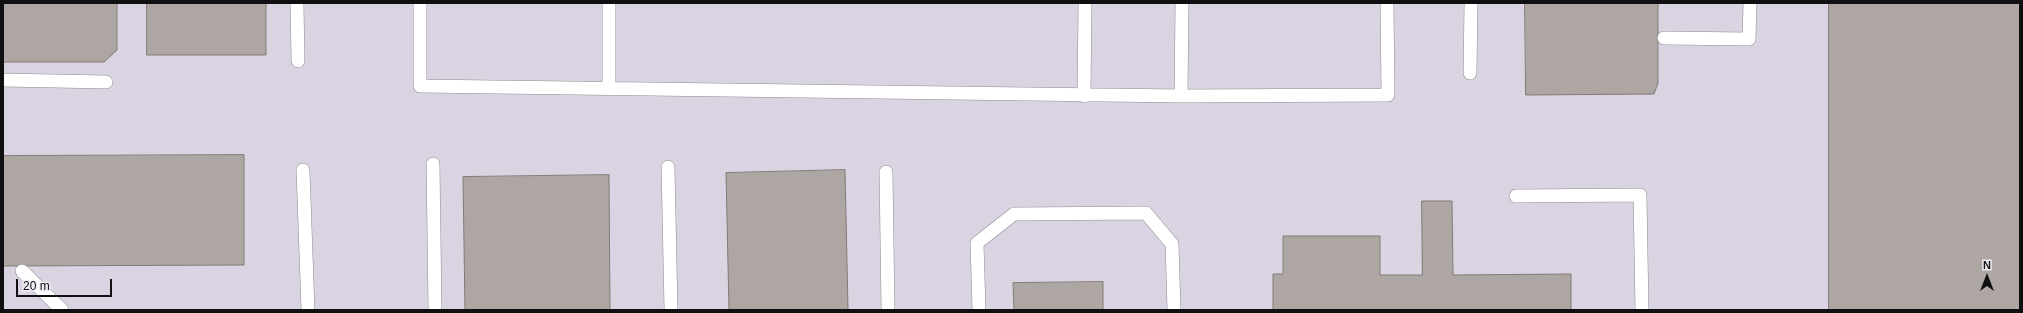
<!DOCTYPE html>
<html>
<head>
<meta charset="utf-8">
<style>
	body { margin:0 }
	#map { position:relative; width:2023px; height:313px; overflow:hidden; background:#e1dfe5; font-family:Arial,sans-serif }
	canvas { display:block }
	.frame { position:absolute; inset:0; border:4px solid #100f12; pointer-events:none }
	.north { position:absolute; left:1967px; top:257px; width:40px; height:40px; -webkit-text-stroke:3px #efecf3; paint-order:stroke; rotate:0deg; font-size:11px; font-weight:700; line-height:16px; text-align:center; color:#100f12 }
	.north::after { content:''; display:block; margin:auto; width:14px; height:18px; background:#100f12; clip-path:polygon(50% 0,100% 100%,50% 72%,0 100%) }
	.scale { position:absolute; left:16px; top:279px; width:96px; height:18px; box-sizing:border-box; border:2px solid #100f12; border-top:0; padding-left:5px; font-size:12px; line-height:14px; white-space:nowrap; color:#100f12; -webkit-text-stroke:3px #efecf3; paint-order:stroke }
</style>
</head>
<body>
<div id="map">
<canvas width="2023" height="313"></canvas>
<div class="frame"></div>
<div class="north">N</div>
<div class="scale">20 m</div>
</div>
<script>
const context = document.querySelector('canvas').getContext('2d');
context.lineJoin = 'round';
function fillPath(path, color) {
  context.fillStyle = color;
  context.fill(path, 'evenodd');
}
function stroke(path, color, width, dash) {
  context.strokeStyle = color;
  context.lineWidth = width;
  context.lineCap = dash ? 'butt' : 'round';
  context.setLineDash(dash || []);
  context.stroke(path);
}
fillPath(new Path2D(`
	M3,3H2020V310H3Z`), '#dad4e2');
const building = new Path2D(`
	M3,3H117V50L104,62H3Z
	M147,3H266V55H147Z
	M1525,3H1658V83L1654,94L1526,95Z
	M1829,3H2020V310H1829Z
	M244,155V265L3,266V156Z
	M845,170L848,310H729L726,173Z
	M609,175L610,310H465L463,177Z
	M1422,201H1452L1453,275L1571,274V310H1273V274H1283V236H1380V275H1422Z
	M1103,282V310H1014L1013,283Z`);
fillPath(building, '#ada6a2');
stroke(building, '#817a77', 1);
const service = new Path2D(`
	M297,3L298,61
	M420,3V86L1181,96
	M609,3V89
	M1182,3L1181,96L1388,95L1387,3
	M1664,38L1749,39L1750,3
	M1470,73L1471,3
	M3,80L106,82
	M1084,96L1085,3
	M433,164L435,310
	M668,167L671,310
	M303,170L308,310
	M886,172L888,310
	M1516,196L1640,195L1642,310
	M22,271L62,310
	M979,310L977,243L1014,214L1146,213L1172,244L1174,310`);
stroke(service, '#8c898f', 14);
stroke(service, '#fff', 13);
</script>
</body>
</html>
